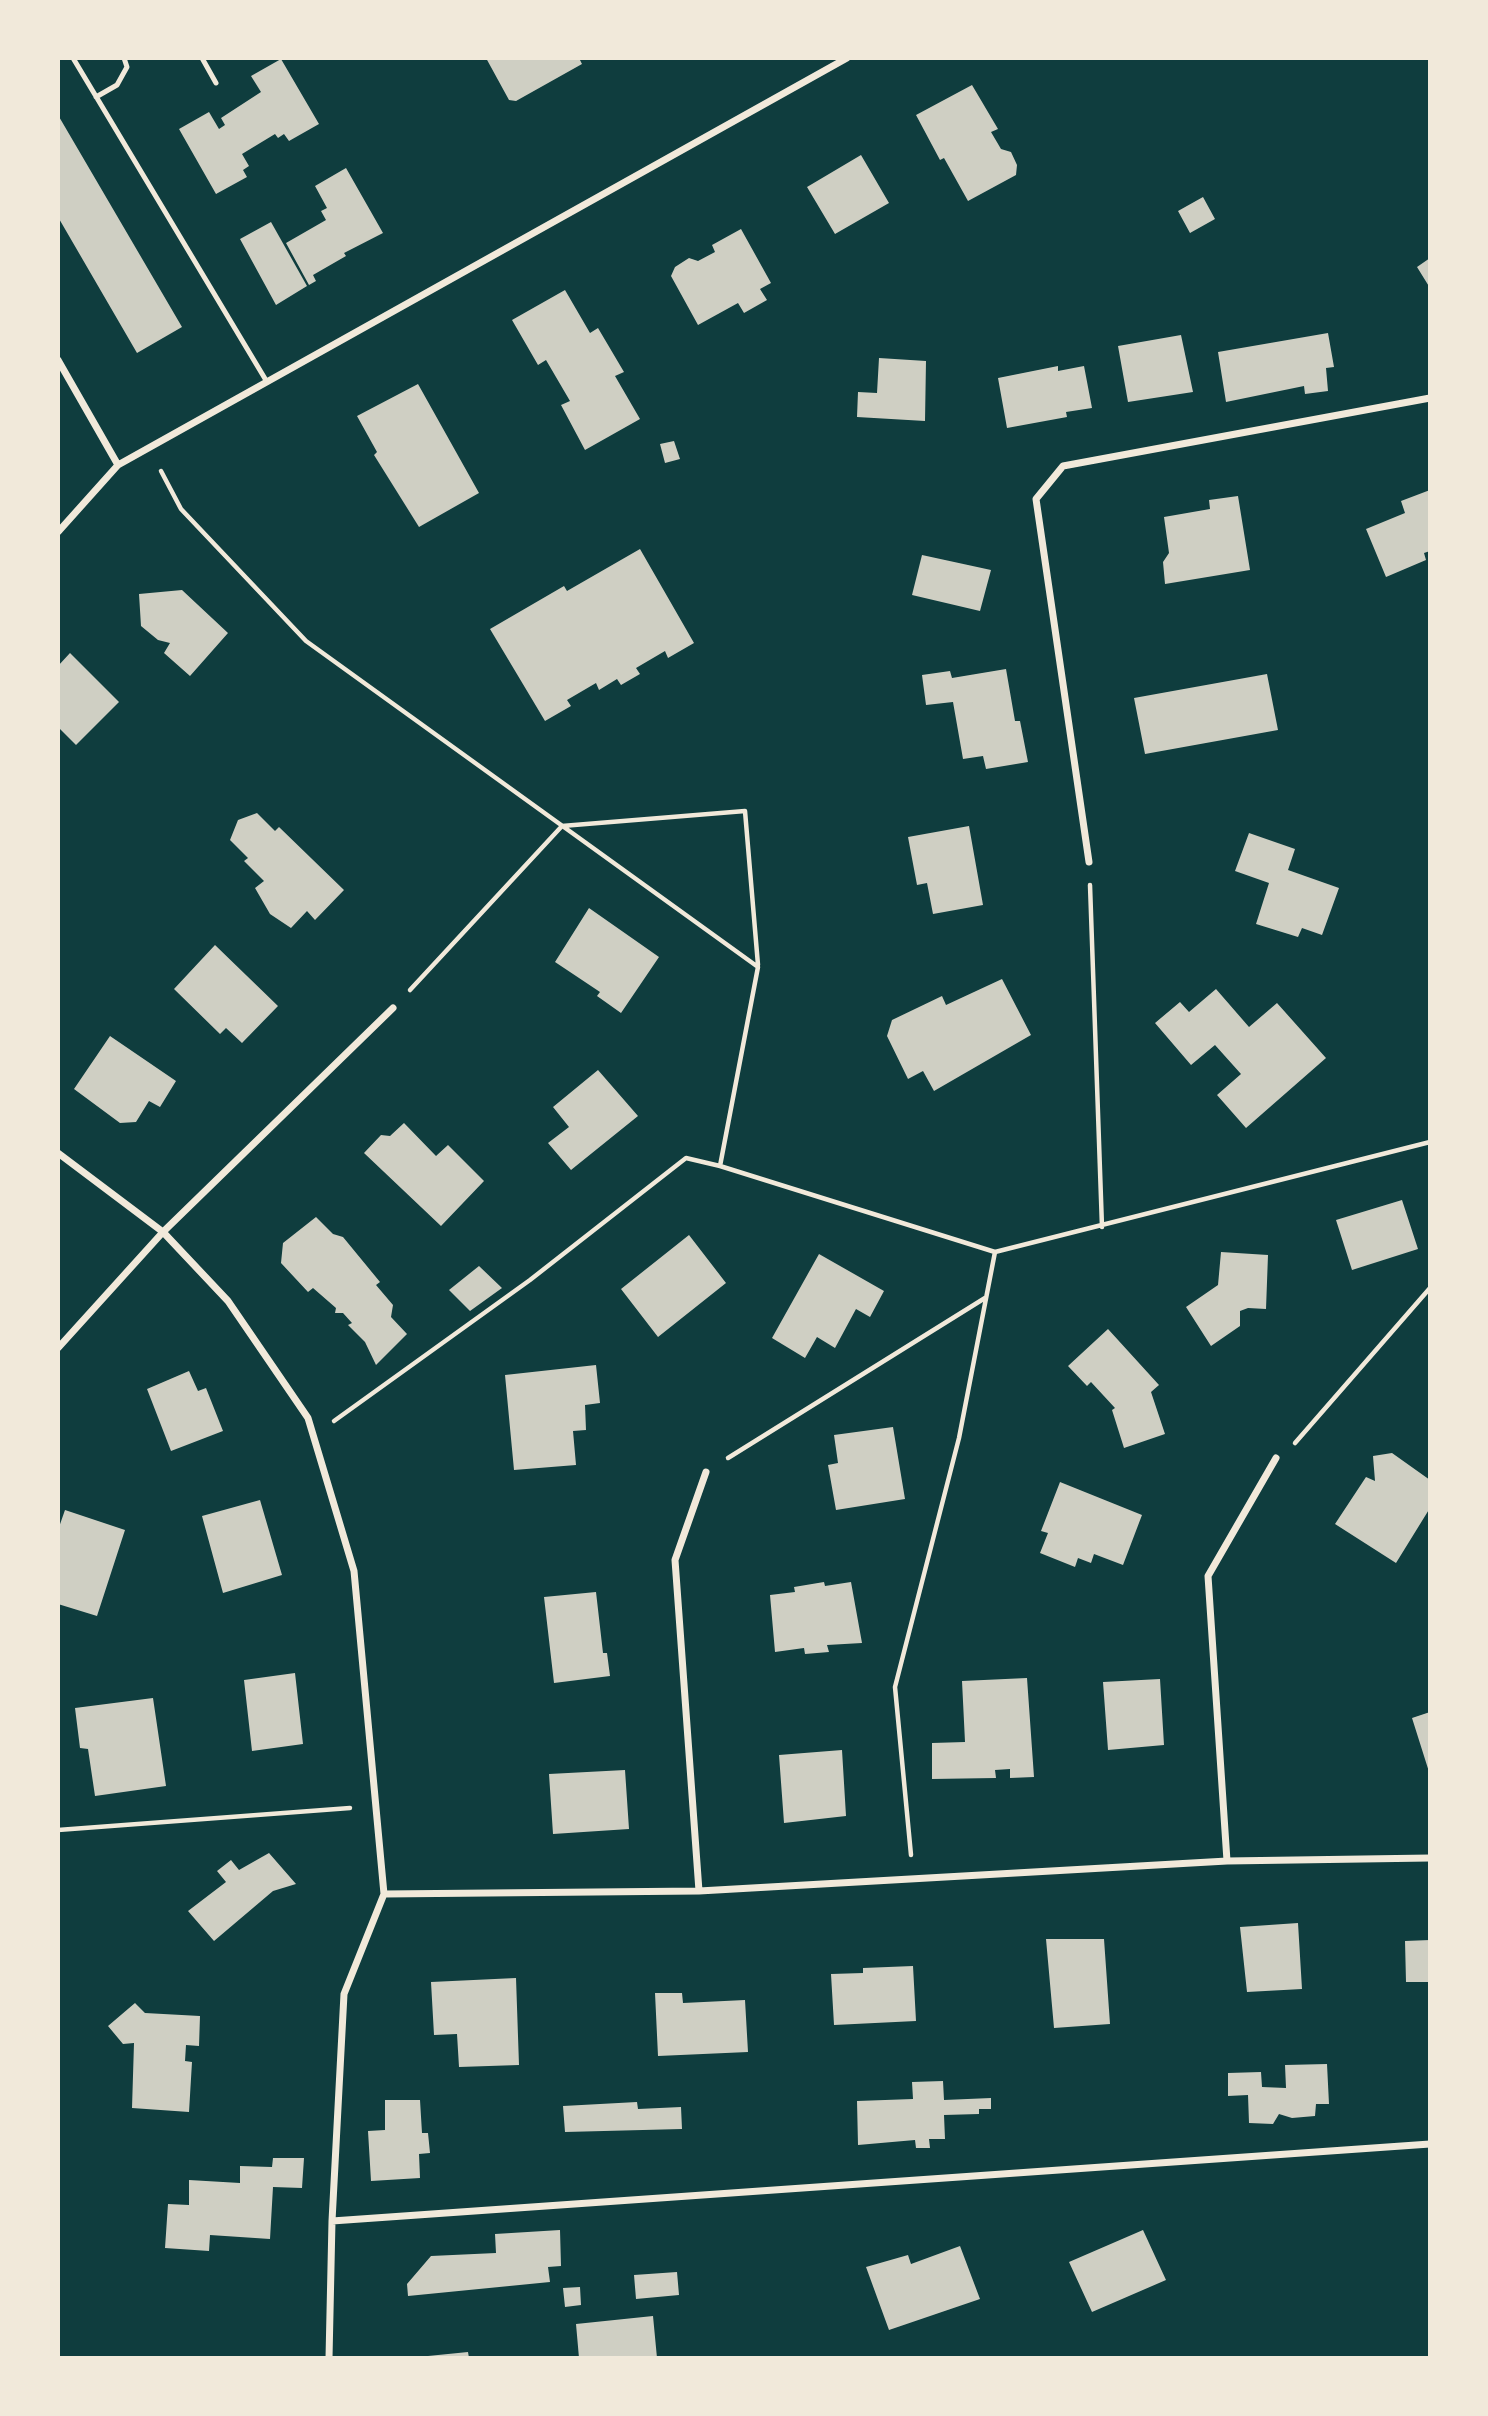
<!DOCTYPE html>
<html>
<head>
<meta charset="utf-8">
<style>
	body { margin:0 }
	#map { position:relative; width:1488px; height:2416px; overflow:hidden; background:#0f3d3e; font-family:"Work Sans",sans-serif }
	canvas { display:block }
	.frame { position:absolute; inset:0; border:60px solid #f1e9da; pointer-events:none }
</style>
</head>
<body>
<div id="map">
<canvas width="1488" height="2416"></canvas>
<div class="frame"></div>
</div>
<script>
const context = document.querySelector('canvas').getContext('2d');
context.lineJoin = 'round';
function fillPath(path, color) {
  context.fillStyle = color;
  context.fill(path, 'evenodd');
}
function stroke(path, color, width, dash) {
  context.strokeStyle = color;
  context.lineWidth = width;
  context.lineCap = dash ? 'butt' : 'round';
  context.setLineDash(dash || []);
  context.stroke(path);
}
fillPath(new Path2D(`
	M486,58H579L582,64L516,101L509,100Z
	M281,59L319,124L289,141L284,134L278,138L275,134L242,154L249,166L243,170L247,177L216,194L179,129L209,112L219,129L225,125L221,118L261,92L251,76Z
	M972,85L998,129L991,132L1001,149L1011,152L1017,165L1016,175L968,201L944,158L940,160L916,115Z
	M58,115L182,327L137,353L58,217Z
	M861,155L889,203L835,234L807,187Z
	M346,168L383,233L344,253L346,256L313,275L316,281L309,285L286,243L326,220L321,211L327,208L315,186Z
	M1203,197L1215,219L1190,233L1178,211Z
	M271,222L307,286L276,305L240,239Z
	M741,229L771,283L760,289L767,300L744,313L738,303L698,325L671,276L675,267L689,258L698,261L715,252L712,245Z
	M1430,258V288L1417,267Z
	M565,290L590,333L598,328L624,372L615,376L640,419L585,450L561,405L570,401L546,360L538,365L512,320Z
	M1328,333L1334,367L1326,368L1328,391L1305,394L1304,386L1226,402L1218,352Z
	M1181,335L1193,392L1128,402L1118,346Z
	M879,358L926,361L925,421L857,417L858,392L877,393Z
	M1058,366V371L1084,366L1092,408L1066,412L1067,417L1007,428L998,378Z
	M418,384L479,493L419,527L374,455L377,452L357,416Z
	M674,441L680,459L665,463L660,444Z
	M1430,490V551L1424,553L1426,560L1386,577L1366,529L1405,513L1401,501Z
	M1238,496L1250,570L1165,584L1163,562L1169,553L1164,517L1210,509L1209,500Z
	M640,549L694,643L668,658L665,651L636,668L640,674L621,685L617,679L599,690L596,683L567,700L571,706L545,721L490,629L564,586L567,591Z
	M922,555L991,570L980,611L912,595Z
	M182,590L228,633L190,676L164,653L170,643L158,640L141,626L139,594Z
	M70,653L119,702L76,745L58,727V666Z
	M1006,669L1015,721H1020L1028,762L986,769L983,756L963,759L953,702L926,705L922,675L950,671L952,678Z
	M1267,674L1278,730L1145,754L1134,698Z
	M257,813L275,831L279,827L344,890L315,920L307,911L291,928L270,914L255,888L264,881L244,861L248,858L230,840L238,820Z
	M969,826L983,905L933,914L927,883L917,885L908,837Z
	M1249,833L1295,849L1288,870L1339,888L1322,935L1302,928L1298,937L1256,924L1269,883L1235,871Z
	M589,908L659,957L621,1013L597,996L600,992L555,962Z
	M215,945L278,1006L242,1043L226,1028L220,1034L174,989Z
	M1002,979L1031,1035L934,1091L923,1071L908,1079L887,1036L892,1020L942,996L946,1005Z
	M1216,989L1249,1027L1277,1003L1326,1058L1246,1128L1217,1095L1241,1074L1215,1045L1191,1065L1155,1023L1180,1002L1189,1012Z
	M110,1036L176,1081L160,1107L149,1101L136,1122L120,1123L74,1089Z
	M598,1070L638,1116L571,1170L548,1143L569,1127L553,1107Z
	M404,1123L436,1156L448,1145L484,1181L441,1226L364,1153L381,1135L390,1136Z
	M1402,1200L1418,1249L1352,1270L1336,1220Z
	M316,1217L333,1234L343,1237L380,1282L376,1285L393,1305L391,1317L407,1334L376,1365L365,1342L348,1325L352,1323L343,1313H335L336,1308L313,1288L308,1292L281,1263L283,1243Z
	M689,1235L726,1283L658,1337L621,1289Z
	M1221,1252L1268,1255L1266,1309L1248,1308L1240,1311V1326L1211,1346L1186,1307L1218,1285Z
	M819,1254L884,1291L870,1317L856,1309L835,1348L817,1337L805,1358L772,1338Z
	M479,1266L502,1288L470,1311L449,1290Z
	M1108,1329L1159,1385L1151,1392L1165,1434L1124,1448L1112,1410L1115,1408L1091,1382L1087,1386L1068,1366Z
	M596,1365L600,1403L585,1405L586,1430L573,1431L576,1465L514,1470L505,1375Z
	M189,1371L198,1391L206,1388L223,1431L171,1451L147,1389Z
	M893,1427L905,1499L836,1510L828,1465L838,1463L834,1435Z
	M1392,1453L1430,1480V1508L1396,1563L1335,1524L1366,1477L1375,1481L1373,1456Z
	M1060,1482L1142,1515L1123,1565L1094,1554L1091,1563L1078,1558L1075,1567L1040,1553L1048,1533L1041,1531Z
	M260,1500L282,1575L223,1593L202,1516Z
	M65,1510L125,1530L97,1616L58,1604V1530Z
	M824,1582L825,1586L851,1582L862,1643L827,1645L829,1652L805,1654L804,1648L775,1652L770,1595L795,1592L794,1587Z
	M596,1592L603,1653H607L610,1676L554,1683L544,1597Z
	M295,1673L303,1744L252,1751L244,1680Z
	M1027,1678L1034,1777L1010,1778V1769L995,1770L996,1778L932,1779V1743L965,1742L962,1681Z
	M1160,1679L1164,1745L1108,1750L1103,1682Z
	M153,1698L166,1786L95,1796L88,1749L80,1748L75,1708Z
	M1430,1712V1775L1412,1718Z
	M842,1750L846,1816L784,1823L779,1755Z
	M625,1770L629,1829L553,1834L549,1774Z
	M269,1853L296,1884L273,1891L214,1941L188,1911L226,1882L217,1871L231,1860L239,1870Z
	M1298,1923L1302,1989L1247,1992L1240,1927Z
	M1046,1939H1104L1110,2024L1054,2028Z
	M1430,1940V1982H1406L1405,1941Z
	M913,1966L916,2021L834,2025L831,1974L863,1973V1968Z
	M516,1978L519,2065L459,2067L457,2034L434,2035L431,1982Z
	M655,1993H682L683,2003L745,2000L748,2052L658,2056Z
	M135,2003L145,2013L200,2016L199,2046L186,2045L185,2061L192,2062L189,2112L132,2108L134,2043L123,2044L108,2026Z
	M1327,2064L1329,2104H1316L1315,2116L1292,2118L1279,2114L1273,2124L1249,2123L1248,2095L1228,2096V2073L1261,2072L1262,2087L1286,2088L1285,2065Z
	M943,2081L944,2100L991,2098V2109H979V2114L944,2115L945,2139H929L930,2148H916L915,2140L858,2145L857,2101L913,2099L912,2082Z
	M385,2100H420L422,2133H428L430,2153L419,2154L420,2178L371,2181L368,2131L385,2130Z
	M637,2102L638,2109L681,2107L682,2129L565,2132L563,2106Z
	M273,2158H304L302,2188L273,2187L270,2239L210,2235L209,2251L165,2248L168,2204L189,2205V2180L240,2183V2166L272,2167Z
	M560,2230L561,2266L548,2267L550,2282L408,2296L407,2284L431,2256L496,2253L495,2234Z
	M1143,2230L1166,2280L1092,2312L1069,2262Z
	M960,2246L980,2299L889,2330L866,2267L908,2255L911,2264Z
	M677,2272L679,2295L636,2299L634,2275Z
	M580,2287L581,2305L565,2307L563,2288Z
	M653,2316L657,2358H579L576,2324Z
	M468,2352L469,2358H428V2356Z`), '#cfcfc3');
stroke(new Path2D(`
	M161,471L181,509L306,641L758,967L720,1166L995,1252L959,1438L895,1687L911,1855
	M1090,885L1102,1227
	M410,990L562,826L745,811L758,965
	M995,1252L1430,1142
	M334,1421L530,1280L686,1158L720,1166
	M1295,1443L1430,1288
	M728,1458L985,1298
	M58,1830L350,1808`), '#f1e9da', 4.5);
stroke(new Path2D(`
	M73,58L267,382
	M202,58L216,83
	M96,97L117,85L127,67L124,58`), '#f1e9da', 5);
stroke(new Path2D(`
	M58,360L118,465
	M58,532L118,465L847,58
	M1089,862L1036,499L1063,466L1430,398
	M58,1153L163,1232L228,1301L308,1418L354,1571L384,1894L344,1994L332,2221L329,2358
	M58,1348L163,1232L393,1008
	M1227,1861L1208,1576L1276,1458
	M699,1891L675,1560L706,1472
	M384,1894L699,1891L1227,1861L1430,1858
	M332,2221L1430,2144`), '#f1e9da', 7);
</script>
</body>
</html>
